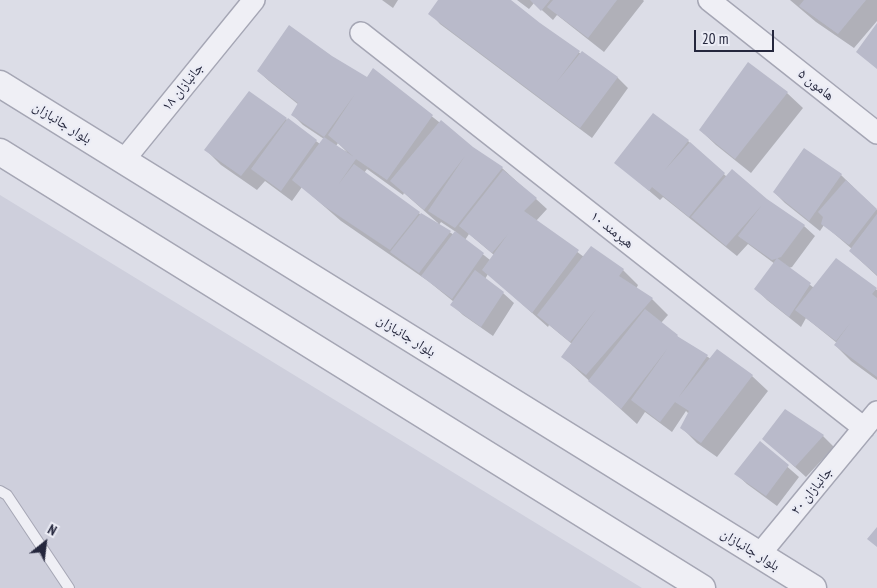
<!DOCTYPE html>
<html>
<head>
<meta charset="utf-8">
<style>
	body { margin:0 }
	#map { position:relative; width:877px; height:588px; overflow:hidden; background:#dcdde7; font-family:"PT Sans Narrow",sans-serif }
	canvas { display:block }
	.north { position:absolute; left:20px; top:518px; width:50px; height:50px; -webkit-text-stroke:4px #ebecf5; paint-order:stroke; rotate:29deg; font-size:14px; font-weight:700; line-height:20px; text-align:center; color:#25273d }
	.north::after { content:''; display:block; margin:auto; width:18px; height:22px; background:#25273d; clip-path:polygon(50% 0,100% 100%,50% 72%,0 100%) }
	.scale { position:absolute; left:694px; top:30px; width:80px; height:22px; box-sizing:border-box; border:2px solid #25273d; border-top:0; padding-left:6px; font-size:15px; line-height:18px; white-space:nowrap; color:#25273d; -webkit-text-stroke:4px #ebecf5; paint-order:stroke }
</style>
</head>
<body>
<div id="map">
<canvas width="877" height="588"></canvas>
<div class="north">N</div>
<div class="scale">20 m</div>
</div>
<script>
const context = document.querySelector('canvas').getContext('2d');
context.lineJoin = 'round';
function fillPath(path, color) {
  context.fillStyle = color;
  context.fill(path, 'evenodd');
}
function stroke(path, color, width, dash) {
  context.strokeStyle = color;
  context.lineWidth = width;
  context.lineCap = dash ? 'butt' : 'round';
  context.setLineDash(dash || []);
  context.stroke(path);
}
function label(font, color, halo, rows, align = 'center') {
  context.font = font + ' "PT Sans Narrow","Noto Naskh Arabic",sans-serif';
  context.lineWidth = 4.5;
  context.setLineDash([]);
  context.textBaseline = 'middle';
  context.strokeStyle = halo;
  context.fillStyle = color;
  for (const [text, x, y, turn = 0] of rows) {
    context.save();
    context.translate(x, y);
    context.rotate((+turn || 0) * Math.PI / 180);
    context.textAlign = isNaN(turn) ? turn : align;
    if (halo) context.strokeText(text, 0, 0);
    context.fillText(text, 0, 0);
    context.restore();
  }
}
fillPath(new Path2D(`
	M0,195L642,588H0Z`), '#cecfdc');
fillPath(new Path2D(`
	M382,0H398L393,8Z
	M440,0H508L581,54L617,77L628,88L592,138L440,24L430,13Z
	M517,0H643L644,1L604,52L557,15L553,20L534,3L529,9Z
	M790,0H877V21L854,48L816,22Z
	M331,57L367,79L373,70L472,148L502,168L547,209L536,221L584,257L623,270L638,285L636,289L652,299L668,315L661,323L683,341L711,359L752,376L768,391L717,457L697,443L682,428L689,414L686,411L672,432L645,412L637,424L563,357L572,344L549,325L548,327L488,274L485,279L503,293L514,303L493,336L463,315L452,305L454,302L428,281L341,221L302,187L292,201L265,181L257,190L221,165L206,150L286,119L320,144L324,139L303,125L293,115L299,105L269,81L258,71ZM338,143L347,152L336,146ZM367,169L403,195L404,193L438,223L437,224L420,214L364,173ZM441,222L456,232L454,235L439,225ZM469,234L494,255L490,260L465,240Z
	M748,64L787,93L803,108L751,173L716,145L700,130Z
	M654,115L688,141L727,177L766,200L804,226L815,236L792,267L789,268L814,288L836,260L877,290V380L851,361L835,345L837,343L806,318L801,327L767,300L756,289L775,264L748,244L737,256L663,197L660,200L616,163Z
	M804,149L841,175L877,210V276L850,251L852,249L824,225L820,231L785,203L774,192Z
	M785,411L823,436L834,447L806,477L764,439Z
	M760,443L799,477L777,506L747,484L736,474Z`), '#0003');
fillPath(new Path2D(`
	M438,0H511L540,23L580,51L556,83L582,51L618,77L580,128L428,14Z
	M530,0H550L541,11Z
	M553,0H617L588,38L547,7Z
	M804,0H866L838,34L799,6Z
	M877,23V69L856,52Z
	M289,25L332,56L367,77L373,68L433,115L387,180L356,159L338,185L354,164L420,212L390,250L324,206L292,180L324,137L354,157L328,135L355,94L324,137L291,115L298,103L257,71Z
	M748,62L788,92L735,159L699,130Z
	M249,91L287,118L241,176L204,150Z
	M653,113L689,140L664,171L690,142L725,173L689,217L652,187L649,191L614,163Z
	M288,118L317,140L281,191L251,169Z
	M441,120L473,147L503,167L455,228L428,211L465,156L424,210L390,181Z
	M804,148L842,174L809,221L773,192Z
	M732,169L767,199L805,225L781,257L772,260L738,236L762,205L726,246L691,217Z
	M503,170L537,198L524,211L579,250L532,313L482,270L508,234L492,253L459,226Z
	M846,180L877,209L849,245L821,224L823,217L818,212Z
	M421,213L451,231L419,273L390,252Z
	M877,214V275L849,251Z
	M455,231L484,253L452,299L421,276Z
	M591,246L624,269L619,276L653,298L586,375L561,357L597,308L570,342L537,315Z
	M777,258L811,283L789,317L754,289Z
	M836,258L877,288L872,294L877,298V377L834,345L851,322L836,341L795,310Z
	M475,270L504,292L481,327L450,305Z
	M645,309L678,335L677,336L708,355L678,398L717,349L753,375L701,443L680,428L689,411L675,402L660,422L631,400L668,348L621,409L588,381Z
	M785,409L824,435L795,467L762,439Z
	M760,441L789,465L766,496L734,474Z
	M877,527V547L867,539Z`), '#b9baca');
const service = new Path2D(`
	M0,491L7,495L69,588`);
const minor = new Path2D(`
	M709,0L877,133
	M361,33L864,428
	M123,161L254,0
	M759,555L877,412`);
const tertiary = new Path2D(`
	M0,84L813,588
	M0,152L702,588`);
stroke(service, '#a5a6b4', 12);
stroke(minor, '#a5a6b4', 24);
stroke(tertiary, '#a5a6b4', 29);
stroke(service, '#efeff5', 10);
stroke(minor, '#efeff5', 21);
stroke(tertiary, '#efeff5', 26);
label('14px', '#25273d', '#ebecf5', [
	["هامون ۵",816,85,38],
	["جانبازان ۱۸",183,87,-51],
	["بلوار جانبازان",62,123,32],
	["هیرمند ۱۰",612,230,38],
	["بلوار جانبازان",406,336,32],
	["جانبازان ۲۰",812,491,-51],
	["بلوار جانبازان",750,550,32]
]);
</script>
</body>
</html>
